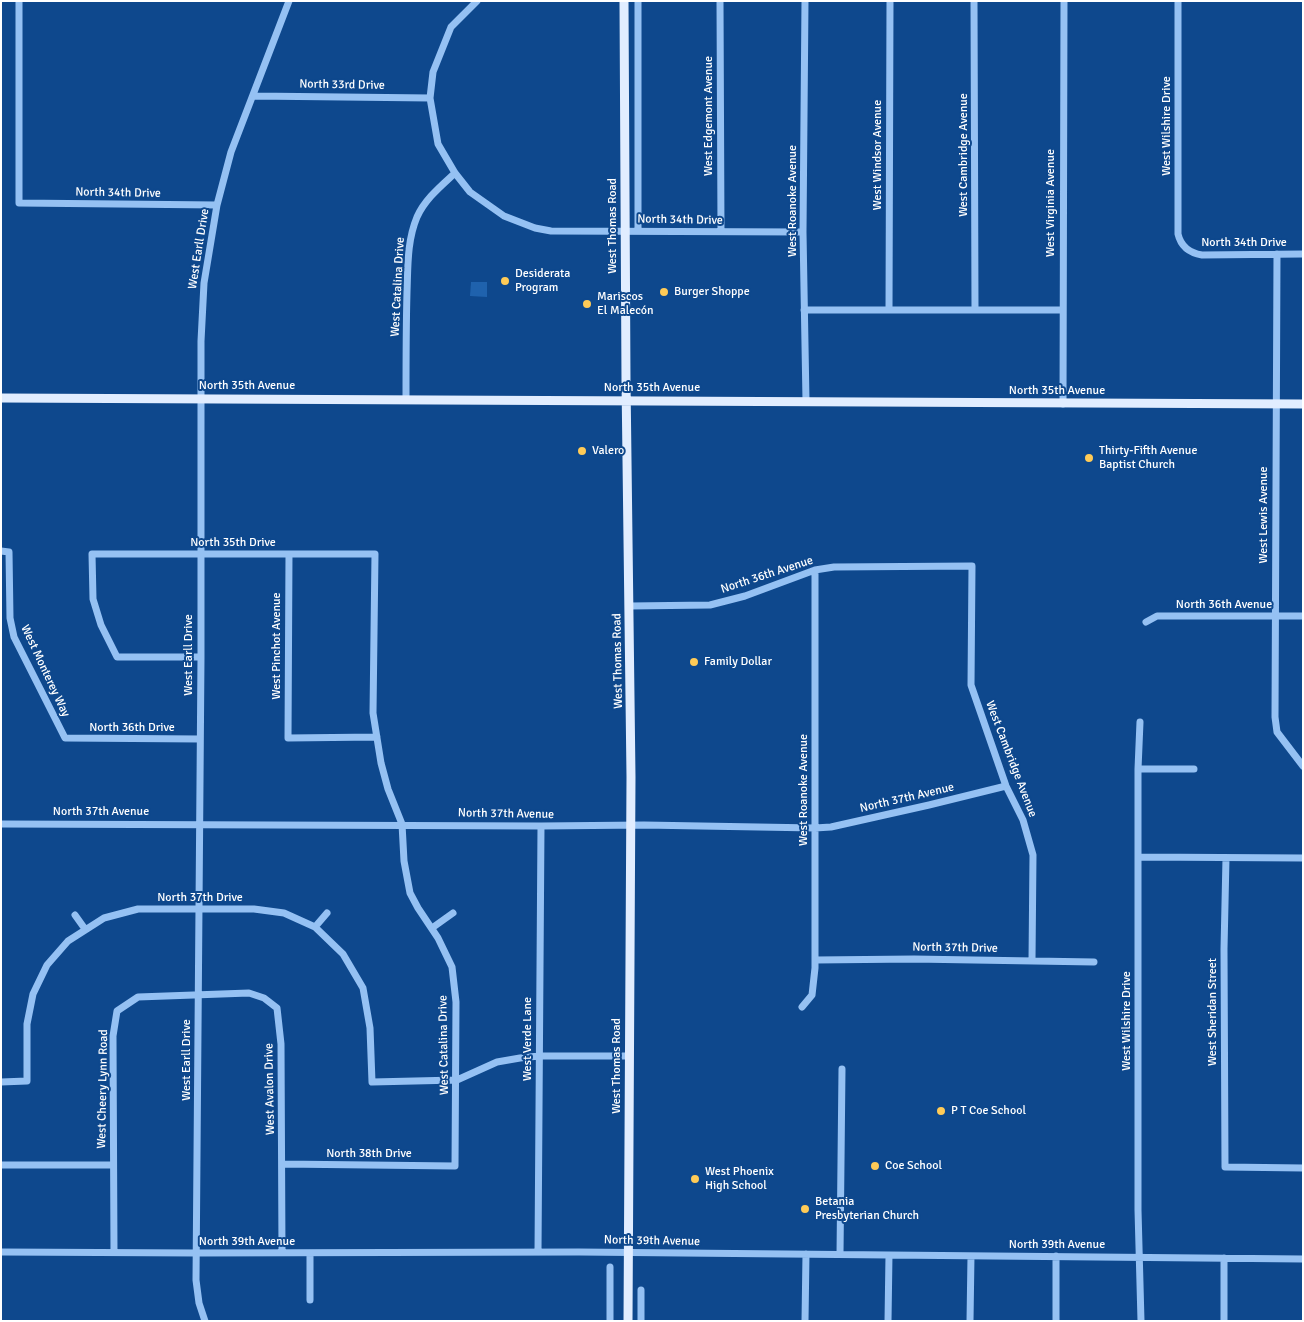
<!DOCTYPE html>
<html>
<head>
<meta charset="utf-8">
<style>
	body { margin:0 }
	#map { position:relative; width:1304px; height:1322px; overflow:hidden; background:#0e488d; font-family:Signika,sans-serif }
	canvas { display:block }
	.frame { position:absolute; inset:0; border:2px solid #fff; pointer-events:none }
</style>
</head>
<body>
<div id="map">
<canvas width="1304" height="1322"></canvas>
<div class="frame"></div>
</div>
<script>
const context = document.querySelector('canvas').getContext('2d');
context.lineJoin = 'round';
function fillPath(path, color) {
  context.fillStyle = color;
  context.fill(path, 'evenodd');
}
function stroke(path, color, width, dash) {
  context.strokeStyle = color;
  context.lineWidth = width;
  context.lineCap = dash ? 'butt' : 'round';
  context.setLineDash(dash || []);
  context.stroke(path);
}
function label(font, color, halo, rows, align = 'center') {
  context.font = font + ' Signika,sans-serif';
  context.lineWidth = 4;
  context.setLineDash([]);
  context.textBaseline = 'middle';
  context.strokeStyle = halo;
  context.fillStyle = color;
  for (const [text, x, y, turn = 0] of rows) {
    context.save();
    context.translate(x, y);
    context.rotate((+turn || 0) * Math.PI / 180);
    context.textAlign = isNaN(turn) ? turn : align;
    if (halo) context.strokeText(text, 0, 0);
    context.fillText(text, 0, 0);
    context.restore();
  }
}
fillPath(new Path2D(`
	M471,282H487V297L470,296Z`), '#1f62ad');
stroke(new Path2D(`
	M19,1V203L217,205
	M477,1L451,27L433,72L430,98L438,144L455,173L470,192L504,216L535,228L551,231L803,232
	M720,1L721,231
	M805,1L803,232L806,401
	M974,1L975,310
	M1178,1V234C1181,247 1190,253 1202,255L1303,254
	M254,96L430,98
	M638,231V1
	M1277,254L1275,717L1277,732L1303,766
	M804,310H1062
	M889,310L890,1
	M406,400C406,364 406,328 407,292C408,266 407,241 417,217C425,199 441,186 455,173
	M1063,404L1064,1
	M1,551L9,552L10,618L14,637L65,738L200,739
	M289,554L288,738L377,737
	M630,606L710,605L745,596L815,570L834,567L972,566L971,685L1006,786L1023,820L1033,855L1032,960
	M1146,622L1157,616H1303
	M201,657H117L101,625L93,599L92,554H375L373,713L381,763L388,789L402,824L404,861L410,893L418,908L438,938L452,967L456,1002L455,1166L282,1164
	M1140,722L1138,769V1210L1141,1321
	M1138,769H1194
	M1,824L541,826L644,825L815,828L831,827L929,805L1006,786
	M1139,857L1303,858
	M1226,858L1224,949L1225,1167L1303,1168
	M75,915L85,929
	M315,927L327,913
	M432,928L453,913
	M816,960L914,959L1094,962
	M802,1007L812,995L815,968V570
	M1,1082L27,1081V1024L33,994L47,965L68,941L104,918L138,909H254L284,913L315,927L343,954L363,988L370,1028L372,1082L457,1080L497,1062L520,1058L539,1056H629
	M1,1165H113
	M1,1252L197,1253L579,1252L1303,1259
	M114,1252L113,1036L117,1011L138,997L249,993L264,998L277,1008L281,1044L282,1253
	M538,1252L541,826
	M840,1254L842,1069
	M1056,1256V1321
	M610,1267V1321
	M641,1290V1321
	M310,1300V1253
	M205,1321L199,1303L196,1280L201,657V341L204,283L217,205L231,152L289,1
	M805,1321L806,1254
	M888,1321L889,1255
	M970,1321L971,1256
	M1224,1321V1258`), '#95c1f3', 7);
stroke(new Path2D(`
	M624,1L626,381L631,777L628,1321
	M1,398L1303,404`), '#e1edff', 9);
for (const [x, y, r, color] of [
	[505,281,5,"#ffcb57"],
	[664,292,5,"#ffcb57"],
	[587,304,5,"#ffcb57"],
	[582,451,5,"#ffcb57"],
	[1089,458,5,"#ffcb57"],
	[694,662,5,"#ffcb57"],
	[941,1111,5,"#ffcb57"],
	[875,1166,5,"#ffcb57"],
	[695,1179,5,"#ffcb57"],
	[805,1209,5,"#ffcb57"]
]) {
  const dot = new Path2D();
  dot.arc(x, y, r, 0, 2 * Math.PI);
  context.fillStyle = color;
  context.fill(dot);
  stroke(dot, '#0e488d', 2);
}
label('12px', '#fff', '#0e488d', [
	["North 33rd Drive",342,85,1],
	["West Edgemont Avenue",709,116,-90],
	["West Wilshire Drive",1167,126,-90],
	["West Windsor Avenue",878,155,-90],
	["West Cambridge Avenue",964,155,-90],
	["North 34th Drive",118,193,1],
	["West Roanoke Avenue",793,201,-90],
	["West Virginia Avenue",1051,203,-90],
	["North 34th Drive",680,220,1],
	["West Thomas Road",613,226,-90],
	["North 34th Drive",1244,243],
	["West Earll Drive",199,249,-81],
	["West Catalina Drive",398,287,-87],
	["North 35th Avenue",247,386],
	["North 35th Avenue",652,388],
	["North 35th Avenue",1057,391],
	["West Lewis Avenue",1264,515,-90],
	["North 35th Drive",233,543],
	["North 36th Avenue",767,575,-18],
	["North 36th Avenue",1224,605],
	["West Pinchot Avenue",277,646,-90],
	["West Earll Drive",189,655,-90],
	["West Thomas Road",618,661,-91],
	["West Monterey Way",45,671,65],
	["North 36th Drive",132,728],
	["West Cambridge Avenue",1011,759,69],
	["West Roanoke Avenue",804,790,-90],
	["North 37th Avenue",907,798,-13],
	["North 37th Avenue",101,812],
	["North 37th Avenue",506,814,1],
	["North 37th Drive",200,898],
	["North 37th Drive",955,948,1],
	["West Sheridan Street",1213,1012,-90],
	["West Wilshire Drive",1127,1021,-90],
	["West Verde Lane",528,1039,-90],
	["West Catalina Drive",444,1045,-91],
	["West Earll Drive",187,1060,-90],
	["West Thomas Road",617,1066,-90],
	["West Cheery Lynn Road",103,1089,-89],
	["West Avalon Drive",270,1089,-91],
	["North 38th Drive",369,1154],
	["North 39th Avenue",652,1241,1],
	["North 39th Avenue",247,1242],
	["North 39th Avenue",1057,1245]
]);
label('12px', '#fff', '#0e488d', [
	["Desiderata",515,274],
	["Program",515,288],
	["Burger Shoppe",674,292],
	["Mariscos",597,297],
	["El Malecón",597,311],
	["Valero",592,451],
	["Thirty-Fifth Avenue",1099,451],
	["Baptist Church",1099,465],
	["Family Dollar",704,662],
	["P T Coe School",951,1111],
	["Coe School",885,1166],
	["West Phoenix",705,1172],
	["High School",705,1186],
	["Betania",815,1202],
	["Presbyterian Church",815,1216]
], 'left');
</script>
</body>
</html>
